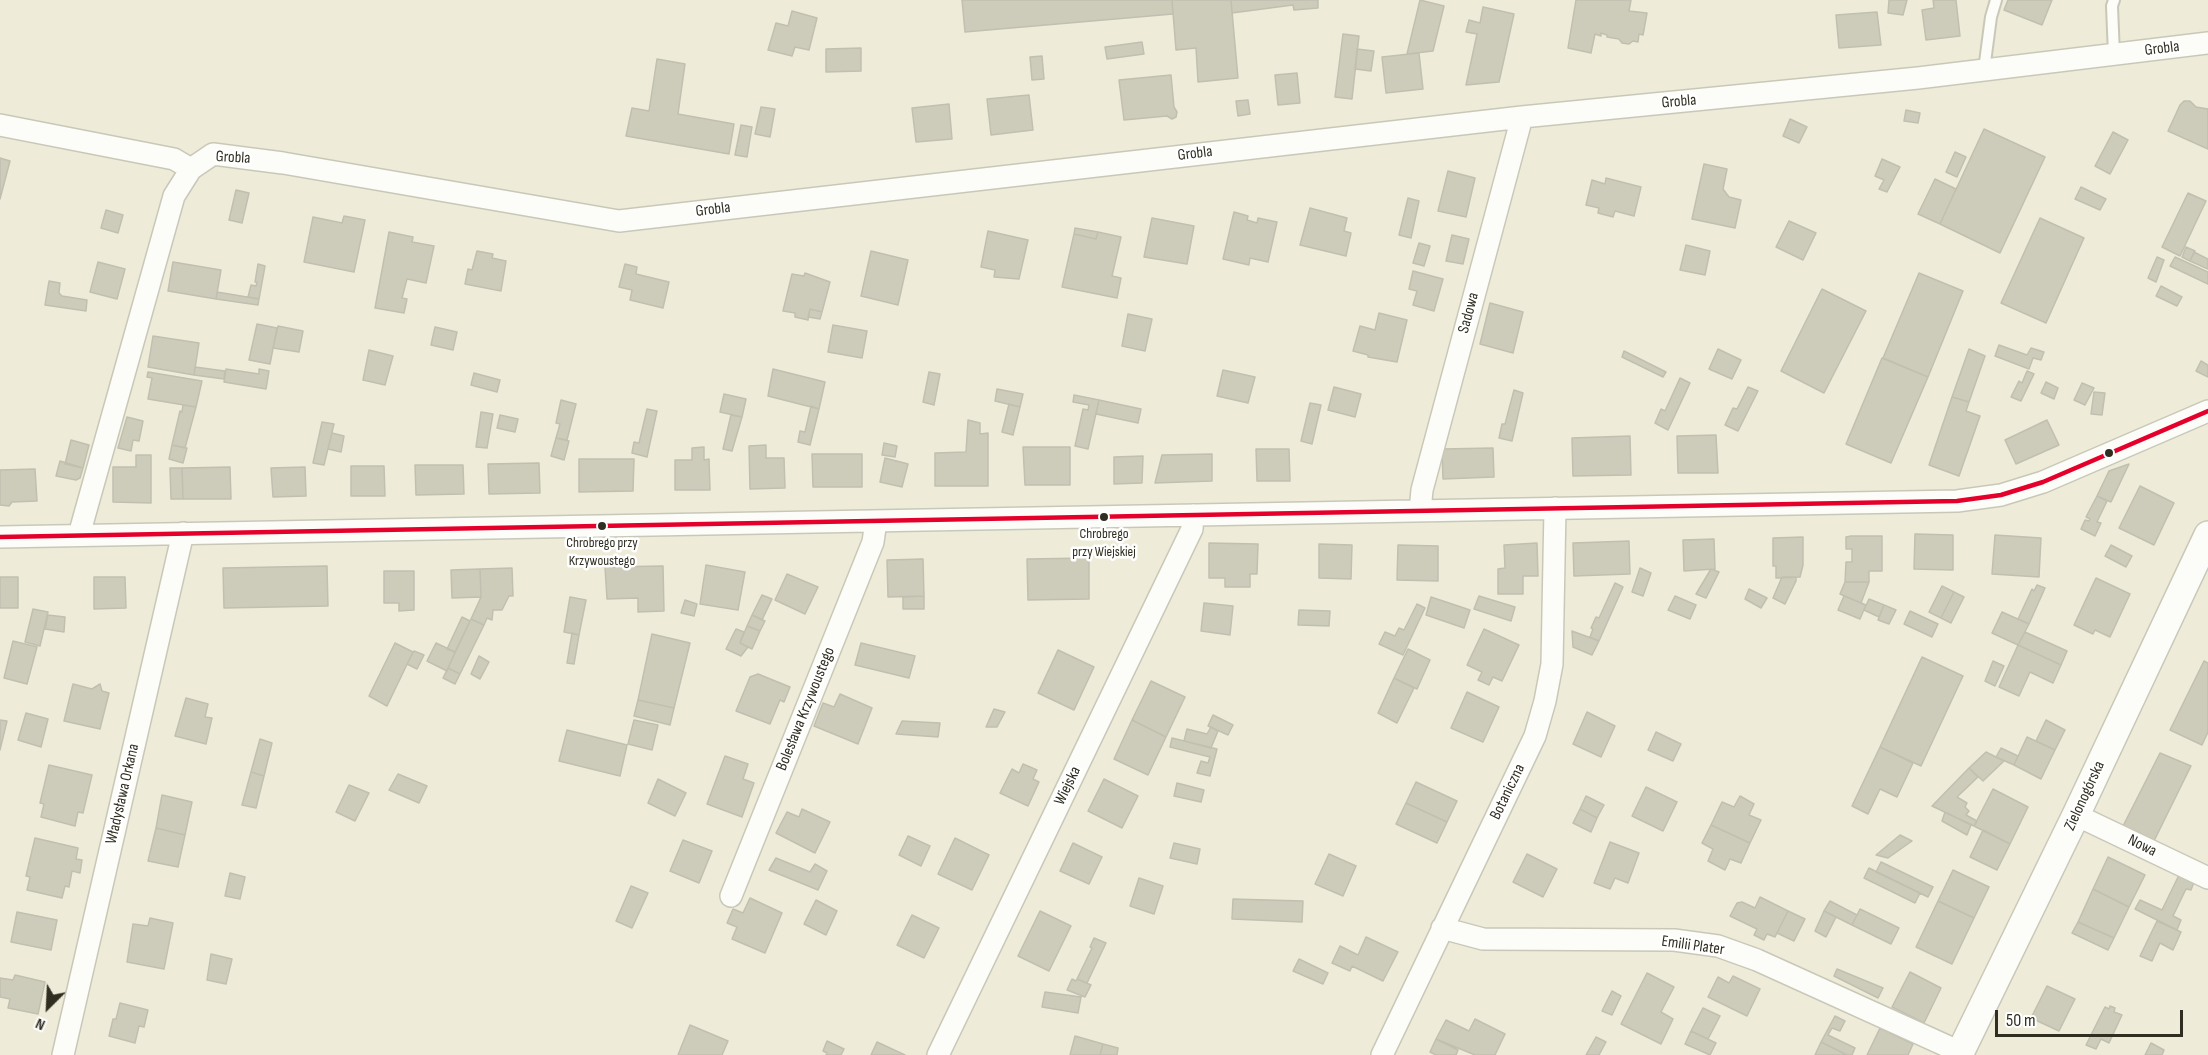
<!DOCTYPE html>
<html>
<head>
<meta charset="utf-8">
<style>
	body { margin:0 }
	#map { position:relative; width:2208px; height:1055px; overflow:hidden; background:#eeecd8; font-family:"Sofia Sans Condensed",sans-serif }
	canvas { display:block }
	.north { position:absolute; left:18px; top:977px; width:60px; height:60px; -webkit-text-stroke:4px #fff; paint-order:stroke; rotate:204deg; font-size:16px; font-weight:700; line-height:24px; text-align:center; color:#302e21 }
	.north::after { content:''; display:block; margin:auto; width:21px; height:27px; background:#302e21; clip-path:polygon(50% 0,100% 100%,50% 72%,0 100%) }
	.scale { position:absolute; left:1995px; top:1010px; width:188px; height:27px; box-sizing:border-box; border:3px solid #302e21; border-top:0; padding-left:8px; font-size:18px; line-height:21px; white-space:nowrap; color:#302e21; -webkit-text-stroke:4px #fff; paint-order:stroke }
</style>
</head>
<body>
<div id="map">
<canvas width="2208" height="1055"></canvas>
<div class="north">N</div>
<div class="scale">50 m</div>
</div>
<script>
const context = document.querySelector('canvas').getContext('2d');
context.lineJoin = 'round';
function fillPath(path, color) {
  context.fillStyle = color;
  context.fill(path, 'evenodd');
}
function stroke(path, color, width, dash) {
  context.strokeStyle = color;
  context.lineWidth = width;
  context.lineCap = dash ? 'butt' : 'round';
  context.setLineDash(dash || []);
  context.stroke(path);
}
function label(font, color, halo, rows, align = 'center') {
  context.font = font + ' "Sofia Sans Condensed",sans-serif';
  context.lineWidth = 5;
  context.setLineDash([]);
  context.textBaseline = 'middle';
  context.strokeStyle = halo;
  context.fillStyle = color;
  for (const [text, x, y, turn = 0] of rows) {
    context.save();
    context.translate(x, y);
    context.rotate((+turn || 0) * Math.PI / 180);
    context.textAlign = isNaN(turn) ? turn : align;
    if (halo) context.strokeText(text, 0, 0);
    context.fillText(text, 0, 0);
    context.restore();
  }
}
const building = new Path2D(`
	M962,0H1172L1173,14L965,32Z
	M1172,0H1231L1238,78L1198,82L1196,48L1176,50Z
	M1231,0H1318V8L1294,10L1293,5L1232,13Z
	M1420,0L1444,6L1433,51L1407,54Z
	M1576,0H1631L1629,11L1647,13L1643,35L1639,34L1638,42L1633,41L1629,44L1622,43L1619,39L1607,37V35L1601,33V36L1595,34L1591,53L1568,48Z
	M1889,0H1907L1903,15L1888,13Z
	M1933,0H1956L1960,36L1926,40L1922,10L1934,8Z
	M2008,0H2052L2042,25L2004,10Z
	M1483,7L1514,14L1499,82L1466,85L1477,34L1466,32L1469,20L1480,23Z
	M792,11L817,18L809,50L795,47L792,56L768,50L776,23L788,26Z
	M1877,12L1881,45L1839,48L1836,15Z
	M1343,34L1359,36L1352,99L1335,97Z
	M1142,42L1144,54L1107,59L1105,47Z
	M861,48V71L826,72V49Z
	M1357,49L1374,51L1371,71L1355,69Z
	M1419,53L1423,89L1386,93L1382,57Z
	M1042,56L1044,79L1032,80L1030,57Z
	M657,59L685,64L678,114L734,124L729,154L626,136L632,108L649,111Z
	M1297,73L1300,103L1278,105L1275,75Z
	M1171,75L1174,107L1177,112L1176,117L1172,119L1167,116L1124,120L1119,80Z
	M1029,95L1033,130L991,135L987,99Z
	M1248,100L1250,114L1238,116L1236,101Z
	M2184,101H2190L2196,107L2208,109V149L2168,131L2180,105Z
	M949,104L952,139L916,142L912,108Z
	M761,107L775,109L770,137L755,134Z
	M1906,110L1920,113L1918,123L1904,121Z
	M1790,119L1807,127L1799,143L1783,136Z
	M741,125L752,127L747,157L735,155Z
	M1984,129L2045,157L2000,253L1940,224Z
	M2113,132L2128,140L2110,174L2095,166Z
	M1955,152L1966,157L1957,177L1946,172Z
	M0,158L10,161L0,199Z
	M1882,159L1900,167L1887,192L1879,189L1884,180L1875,176Z
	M1704,164L1727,169L1723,189L1729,197L1741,200L1735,228L1692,219Z
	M1448,171L1475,178L1466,217L1438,211Z
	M1606,178L1641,187L1634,216L1615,211L1613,217L1598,213L1599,208L1586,205L1592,180L1605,184Z
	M1935,179L1956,189L1940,224L1918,214Z
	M2081,187L2106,199L2100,210L2075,199Z
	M236,190L249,193L242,223L229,220Z
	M2188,193L2206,201L2180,256L2162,247Z
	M1408,198L1419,201L1411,238L1399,235Z
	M1310,208L1347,218L1344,231L1351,233L1346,256L1300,245Z
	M106,210L123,215L118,233L101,228Z
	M1234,212L1248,216L1247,220L1257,223L1258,218L1277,222L1268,262L1250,258L1249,265L1223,259Z
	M344,216L365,220L354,272L304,262L313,217L342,223Z
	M1152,218L1194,226L1187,264L1144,257Z
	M2040,218L2084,238L2046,323L2001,303Z
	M1789,221L1816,233L1803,260L1776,247Z
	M1075,228L1098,232L1096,239L1074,234Z
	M988,231L1028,240L1019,279L994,277L995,270L981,267Z
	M389,232L413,237L412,242L434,246L426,283L407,279L402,298L407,299L404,313L375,308Z
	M1098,232L1121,237L1112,276L1121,278L1117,298L1062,287L1074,234L1096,239Z
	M1452,235L1469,239L1463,264L1446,261Z
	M1419,243L1430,246L1424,266L1413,263Z
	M1686,245L1710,251L1705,275L1680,270Z
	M2186,247L2195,251L2190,261L2182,257Z
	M477,251L493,254L492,258L506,261L501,291L465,284L468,269L472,270Z
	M871,251L908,260L898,305L861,296Z
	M2194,252L2208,259V269L2190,261Z
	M2157,257L2164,260L2156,282L2148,278Z
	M2175,257L2208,272V284L2170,266Z
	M98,262L125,269L117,299L90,292Z
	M173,262L221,270L216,299L168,291Z
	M258,264L265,266L259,299L248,297L251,285L256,286L257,282H255Z
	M625,264L637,267L636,274L669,282L663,308L630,300L632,290L619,287Z
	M1413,271L1443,279L1434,311L1413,305L1417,291L1409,289Z
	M805,273L830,282L822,312L810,309L808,320L795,317V313L783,311L792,274L804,276Z
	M1919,273L1963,291L1928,377L1883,358Z
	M49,281L60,283L59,293L62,296L87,300L86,311L45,305Z
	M2161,286L2182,297L2177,306L2156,296Z
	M1822,289L1866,311L1824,393L1781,371Z
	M217,292L259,299L258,305L216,299Z
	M1490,303L1523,312L1513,353L1480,344Z
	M810,309L822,312L820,319L808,317Z
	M1379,313L1407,320L1397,362L1368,357V355L1353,351L1360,326L1375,330Z
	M1128,314L1152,319L1145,351L1122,346Z
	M257,324L277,328L270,364L249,360Z
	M833,325L867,331L862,358L828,352Z
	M278,326L303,331L299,352L273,348Z
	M435,327L457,332L453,350L431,345Z
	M153,336L199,343L194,375L148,367Z
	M1999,345L2027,355L2031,348L2044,352L2041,360L2033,358L2029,369L1995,356Z
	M1718,349L1741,360L1732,379L1709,369Z
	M1969,349L1985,356L1969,402L1952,397Z
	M369,350L393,356L385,385L363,380Z
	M1624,351L1666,372L1663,377L1622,357Z
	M1882,358L1928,377L1891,463L1846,444Z
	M2201,361L2208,365V377L2196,371Z
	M195,367L225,371L224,379L194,375Z
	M226,369L259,374V369L269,371L266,389L224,382Z
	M773,369L825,382L819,409L768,396Z
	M1223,370L1255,377L1248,403L1217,396Z
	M2027,371L2034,374L2021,401L2011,397L2019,381L2022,383Z
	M148,372L202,381L196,407L148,399L152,378L147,377Z
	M929,372L940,374L934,405L923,402Z
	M474,373L500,380L497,392L471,385Z
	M1680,378L1690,383L1668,430L1655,423L1661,409L1665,411Z
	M2046,382L2058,388L2054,399L2041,393Z
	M2082,383L2094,388L2085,405L2074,400Z
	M1334,387L1361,394L1355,417L1328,410Z
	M1748,387L1758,391L1738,431L1725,425L1733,408L1737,409Z
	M997,389L1023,394L1020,407L995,401Z
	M1514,390L1523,393L1512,441L1499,438L1502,424H1505Z
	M2094,392L2105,393L2102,415L2091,414Z
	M724,394L746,399L742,417L720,412Z
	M1074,395L1099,400L1088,449L1075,446L1083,409L1088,410L1089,405L1073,402Z
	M1952,397L1969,402L1966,411L1980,416L1959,476L1929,465Z
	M561,400L576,404L567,440L556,438L560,424L556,423Z
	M1099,400L1141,409L1138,423L1096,414Z
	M1310,403L1321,405L1312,444L1301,441Z
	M1009,404L1020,407L1013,435L1002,432Z
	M183,405L196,407L185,448L172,445L180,411L182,412Z
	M811,406L819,409L810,445L798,442L800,431L805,432Z
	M647,409L657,411L647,457L632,453L634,442L639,443Z
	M481,412L493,414L487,448L476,447Z
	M500,415L518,419L515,432L497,428Z
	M731,415L742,417L732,451L723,449Z
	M127,417L143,421L139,441L133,440L131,451L118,448Z
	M968,420L980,423V434L988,433V486H935V453L966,452Z
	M2047,420L2059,445L2016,464L2005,440Z
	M322,422L334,424L324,465L313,463Z
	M332,433L344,436L341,452L328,449Z
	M1716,435L1718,473H1678L1677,436Z
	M1630,436L1631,475L1573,476L1572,438Z
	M556,438L569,441L564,460L551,456Z
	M71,440L89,445L83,468L65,464Z
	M884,443L897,446L895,457L882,455Z
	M172,445L187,448L183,463L169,459Z
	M766,445V458H784L785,488L750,489L749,446Z
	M704,447V460L709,459L710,490H675V460H692V448Z
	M1023,447H1070V485H1025Z
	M1493,448L1494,477L1443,479L1442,449Z
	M1256,449H1289L1290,481H1257Z
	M812,454H862V487H813Z
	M1212,454V481L1155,483L1162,455Z
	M136,455H151V503L113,502V467H136Z
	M1143,456L1142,483L1114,484V457Z
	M885,458L908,464L902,487L880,482Z
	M579,459H634L633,491L579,492Z
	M60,461L83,468L80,478L76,480L56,476Z
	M539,463L540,493L489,494L488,464Z
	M2129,464L2111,502L2097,496L2109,471Z
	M415,465H463L464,494L416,495Z
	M351,466H384L385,496H351Z
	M230,467L231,499H183L182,468Z
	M305,467L306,496L273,497L271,468Z
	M170,468H182L183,499H171Z
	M35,469L37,501L12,502L9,506L0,505V470Z
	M2140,486L2174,503L2154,545L2119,528Z
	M2097,496L2107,501L2097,522L2101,523L2095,536L2081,529L2085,520L2089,521L2090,519L2086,517Z
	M1915,534L1953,535V570L1914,569Z
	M1995,535L2041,538L2039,577L1992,574Z
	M1851,536H1882V571H1869V582H1845L1846,562H1852V549H1846V537Z
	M1803,537V565L1800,577L1776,578V566H1773V538Z
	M1714,539L1715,569L1684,571L1683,540Z
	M1629,541L1630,574L1574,576L1573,543Z
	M1209,543L1258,544L1257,574H1250V587H1225V578H1209Z
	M1537,543L1538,576H1523V594H1498V569L1505,568L1504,545Z
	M1319,544L1352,545L1351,579L1319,578Z
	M1398,545L1438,546V581L1397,580Z
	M2111,545L2132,556L2126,567L2105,556Z
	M1089,558V599L1028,600L1027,559Z
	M923,559L924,596L888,597L887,560Z
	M706,565L745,572L738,610L700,604Z
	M327,566L328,606L224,608L223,568Z
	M663,566L664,611L638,612V598L607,599L605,567Z
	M512,568L513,596H509L502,610H493L492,620L487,618L484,625L471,619L481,597L480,569Z
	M1640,568L1651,573L1643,596L1632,592Z
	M480,569L481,597L452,598L451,570Z
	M1711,569L1719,572L1706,598L1696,594Z
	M384,571H414V610L399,611V603H384Z
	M787,574L818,587L805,614L775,600Z
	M0,577H18V608H0Z
	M94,577H125L126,608L94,609Z
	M1782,577H1796V581L1785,604L1773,598Z
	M2096,578L2130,594L2110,637L2095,630L2093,634L2074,625Z
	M1845,582H1869L1861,603L1840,594Z
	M1615,583L1623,587L1599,641L1590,637L1593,629L1591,628L1596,617L1599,618Z
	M2037,585L2045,588L2029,624L2018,619L2032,589L2034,591Z
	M1942,586L1954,592L1941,618L1929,612Z
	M1749,589L1767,598L1761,608L1745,599Z
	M1954,592L1964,597L1951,623L1941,618Z
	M762,595L772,599L762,620L752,615Z
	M924,596V609H903V597Z
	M1479,596L1515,607L1511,621L1474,609Z
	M1675,596L1696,605L1690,619L1668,610Z
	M1844,596L1866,605L1860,619L1838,610Z
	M570,597L586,600L579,635L564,632Z
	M1431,597L1470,610L1464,628L1426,615Z
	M1869,599L1884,605L1879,617L1864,610Z
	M685,600L697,604L694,616L681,613Z
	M1204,603L1233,606L1230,635L1201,631Z
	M1417,604L1425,608L1403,655L1379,644L1385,632L1395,636L1399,628L1404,630Z
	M1884,605L1896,610L1889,624L1878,620Z
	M33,609L48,612L40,646L25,642Z
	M1299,610L1330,611L1329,626L1298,625Z
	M1910,611L1938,624L1932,637L1904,624Z
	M2002,612L2029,624L2018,645L1992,633Z
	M48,615L65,617L64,632L45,629Z
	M752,615L765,621L760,631L747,626Z
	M462,617L470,621L455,652L447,649Z
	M471,619L484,625L460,674L448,668Z
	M747,626L760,631L752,649L740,643Z
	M736,629L744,632L740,643L748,647L741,656L726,649Z
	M1484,629L1519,645L1502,681L1493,677L1489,685L1478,680L1482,672L1467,665Z
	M1572,631L1599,641L1592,655L1573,647Z
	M2025,632L2067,651L2061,665L2018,645Z
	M572,633L579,635L574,664L567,663Z
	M652,634L690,643L674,708L638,700Z
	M13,641L37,647L27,684L4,678Z
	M395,643L413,652L387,706L369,696Z
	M436,643L455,652L447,671L427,661Z
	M861,643L915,656L909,678L855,665Z
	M2018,645L2061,665L2053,683L2030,672L2019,696L1999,687Z
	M1408,649L1430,660L1417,689L1394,678Z
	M1058,650L1094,667L1074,710L1038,693Z
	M414,651L424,655L417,669L407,664Z
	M479,656L489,662L480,679L471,674Z
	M1922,657L1963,676L1921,766L1880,747Z
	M1993,661L2004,666L1995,686L1985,681Z
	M2204,661L2208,663V732L2202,745L2170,730Z
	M448,668L460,674L455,684L443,678Z
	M758,674L790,687L784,702L780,700L770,724L736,711L750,677Z
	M1394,678L1414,688L1397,723L1378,713Z
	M1151,681L1185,697L1166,737L1132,720Z
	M73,684L92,689L100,684L102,691L109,693L100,729L64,721Z
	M1467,692L1499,707L1483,742L1451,728Z
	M840,694L872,708L858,744L814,726L823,703L834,707Z
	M186,698L208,704L205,717L212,718L206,744L175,736Z
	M638,700L674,708L670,725L634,716Z
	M994,709L1005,712L997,727H986Z
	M1587,712L1615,726L1601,757L1573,744Z
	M26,713L48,719L41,747L18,740Z
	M1213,715L1233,725L1228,735L1208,726Z
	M0,720L7,721L0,750Z
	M634,720L658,725L652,750L628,744Z
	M1132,720L1166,737L1148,775L1114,759Z
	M2046,720L2065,730L2055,750L2036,741Z
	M902,721L940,723L938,737L896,734Z
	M1211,727L1218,731L1211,748L1184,741L1187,729L1207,734Z
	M567,730L627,745L620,776L559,761Z
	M1656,732L1681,744L1673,761L1648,750Z
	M2027,737L2055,750L2041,779L2014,765Z
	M1172,738L1217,749L1210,776L1197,773L1201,761L1208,763L1210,757L1170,747Z
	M260,739L272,743L264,776L251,772Z
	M1880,747L1913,763L1897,797L1880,789L1868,814L1852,806Z
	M2001,748L2018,756L2014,765L1996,757Z
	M1986,752L2004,761L1983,781L1969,768Z
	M2160,753L2191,766L2154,841L2123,826Z
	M725,756L748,764L743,779L754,783L742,817L707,804Z
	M1023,764L1037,770L1033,779L1039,782L1028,806L1000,793L1012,769L1019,773Z
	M49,765L92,775L83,813L78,812L75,826L41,817L44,804L40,803Z
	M1969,768L1978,777L1957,797L1967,803L1965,807L1969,811L1966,815L1977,821L1974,826L1932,806Z
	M251,772L264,776L256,808L242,805Z
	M398,774L427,786L419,803L389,790Z
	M658,779L686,793L675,816L648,803Z
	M1104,779L1138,796L1122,828L1088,811Z
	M1416,782L1457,801L1447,822L1406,803Z
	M1177,783L1204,790L1201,802L1174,796Z
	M349,785L369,793L355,821L336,812Z
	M1646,787L1677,802L1663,831L1632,816Z
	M1993,789L2028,807L2010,844L1974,826Z
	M162,795L192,802L185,835L156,828Z
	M1586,796L1604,805L1597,818L1580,809Z
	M1740,796L1754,804L1749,815L1761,820L1750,843L1711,825L1722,802L1734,807Z
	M1406,803L1447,822L1437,843L1396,824Z
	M802,809L830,822L815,853L776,833L787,812L799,817Z
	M1580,809L1597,818L1591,832L1573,823Z
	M1945,812L1971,825L1967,835L1942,821Z
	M1711,825L1750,843L1741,863L1730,859L1725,870L1708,861L1713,849L1702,843Z
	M156,828L185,835L178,867L148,861Z
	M1983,830L2010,844L1997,870L1970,857Z
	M1900,835L1912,841L1888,858L1876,855Z
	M908,836L930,846L921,866L899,855Z
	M35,838L78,848L76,859L82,860L80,873L72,871L69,887L65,886L62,898L27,890L30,877L26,876Z
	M955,838L989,855L972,890L938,874Z
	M683,840L712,851L699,883L670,871Z
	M1610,842L1639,853L1628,883L1615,878L1610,889L1594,883Z
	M1073,843L1102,857L1089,884L1060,871Z
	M1174,843L1200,849L1197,864L1170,858Z
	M1329,854L1356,866L1343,896L1315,884Z
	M1527,854L1557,869L1543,897L1513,882Z
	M2108,857L2145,875L2129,907L2093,889Z
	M776,858L810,872L815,864L827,871L818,890L769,870Z
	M1881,862L1933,887L1928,897L1876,872Z
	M1869,868L1920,893L1915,903L1864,878Z
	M1953,870L1989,887L1974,918L1938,901Z
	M230,873L245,877L240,899L225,896Z
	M2179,875L2194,882L2191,890L2186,889L2173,916L2181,920L2177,930L2135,909L2140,900L2162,910Z
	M1139,878L1163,886L1154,914L1130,906Z
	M631,886L648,893L632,928L616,921Z
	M2093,889L2129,907L2114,938L2078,922Z
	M1760,897L1788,911L1775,937L1767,934L1764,940L1754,935L1757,929L1730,916L1737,903L1742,902L1755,908Z
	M750,898L782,913L765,953L732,939L737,927L727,923L733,909L743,913Z
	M1233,899L1303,901L1302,922L1232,919Z
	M816,900L837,911L826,935L804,924Z
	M1830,901L1857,915L1852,925L1824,911Z
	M1938,901L1974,918L1952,964L1916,947Z
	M1860,909L1899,928L1891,944L1852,925Z
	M1040,911L1071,926L1049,971L1018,956Z
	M1788,911L1805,919L1794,941L1777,933Z
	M1824,911L1836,917L1826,937L1815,931Z
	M17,912L57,920L51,950L11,942Z
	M912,915L939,928L924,958L897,945Z
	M150,918L173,923L164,969L127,962L133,924L148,926Z
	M2157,921L2181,932L2173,950L2160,943L2152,961L2140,956Z
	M2078,922L2114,938L2108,950L2072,933Z
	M1366,937L1398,952L1383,981L1352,966L1350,971L1332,963L1340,946L1358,955Z
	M1094,938L1106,943L1087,983L1077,979L1092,948L1090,947Z
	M211,954L232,959L226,984L207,980Z
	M1299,959L1328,973L1323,984L1293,971Z
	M1837,969L1883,988L1878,998L1834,976Z
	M1910,972L1941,988L1924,1023L1892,1007Z
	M1647,973L1674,987L1661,1012L1673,1019L1661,1044L1621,1024Z
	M15,975L45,982L38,1014L8,1008L10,999L0,997V978L13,980Z
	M1733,976L1760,989L1747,1016L1708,997L1718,977L1729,983Z
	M1072,979L1076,981L1077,979L1091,985L1085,997L1067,990Z
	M2047,986L2075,999L2059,1031L2031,1018Z
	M1612,991L1621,996L1612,1015L1602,1011Z
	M1045,992L1081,997L1078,1013L1042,1007Z
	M120,1003L148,1010L144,1027L139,1026L135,1043L109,1036L113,1019H116Z
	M2110,1006L2115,1008L2114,1012L2122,1015L2109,1043L2101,1039L2096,1049L2086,1045L2105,1007L2109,1009Z
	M1703,1008L1720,1016L1708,1039L1691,1031Z
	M1835,1016L1845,1021L1840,1031L1832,1028L1828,1035L1855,1048L1852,1055H1847L1821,1042Z
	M1475,1019L1505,1034L1495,1055H1475L1436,1039L1446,1020L1469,1031Z
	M690,1025L728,1041L722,1055H678Z
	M1880,1028L1913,1044L1908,1055H1867Z
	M1691,1031L1716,1043L1710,1055L1685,1044Z
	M1075,1036L1103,1044L1100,1055H1070Z
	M1596,1037L1606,1042L1599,1055H1586Z
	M1436,1039L1458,1050L1456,1055H1436L1430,1052Z
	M827,1041L844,1049L841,1055H826L827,1053L823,1051Z
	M877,1042L905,1055H871Z
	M1821,1042L1847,1055H1815Z
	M2151,1043L2164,1050L2162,1055H2145Z
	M1103,1044L1118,1048L1117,1055H1100Z`);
fillPath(building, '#cdccba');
stroke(building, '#c1bfb0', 1.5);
const service = new Path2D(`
	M2114,55L2112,6L2114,0
	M1984,70L1991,17L1996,0`);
const minor = new Path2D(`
	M0,125L174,159L191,169
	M1420,511L1422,490L1522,117
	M79,535L174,196L191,169L213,154L283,163L619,221L1522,117L1918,78L2208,43
	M0,537L1957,501L2001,495L2043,482L2208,411
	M2076,815L2208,878
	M731,896L873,542L876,521
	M1442,928L1483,939L1674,940L1718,946L1757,960L1960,1052
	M63,1055L183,533
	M938,1055L1192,529L1193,515
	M1382,1055L1535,736L1545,701L1552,664L1555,508`);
const tertiary = new Path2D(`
	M1959,1055L2076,815L2208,535`);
stroke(service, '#c9c8b8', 14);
stroke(minor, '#c9c8b8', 24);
stroke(tertiary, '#c9c8b8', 30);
stroke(service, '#fcfcf9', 10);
stroke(minor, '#fcfcf9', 21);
stroke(tertiary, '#fcfcf9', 27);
stroke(new Path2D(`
	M0,537L1957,501L2001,495L2043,482L2208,411`), '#e4002b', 4.5);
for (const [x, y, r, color] of [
	[2109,453,5,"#302e21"],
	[1104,517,5,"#302e21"],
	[602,526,5,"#302e21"]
]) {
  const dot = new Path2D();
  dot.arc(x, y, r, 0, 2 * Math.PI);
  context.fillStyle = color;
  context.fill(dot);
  stroke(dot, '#fff', 2);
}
label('14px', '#302e21', '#fff', [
	["Chrobrego",1104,534],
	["przy Wiejskiej",1104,552],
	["Chrobrego przy",602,543],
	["Krzywoustego",602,561]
]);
label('16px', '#302e21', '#fff', [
	["Grobla",2162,49,-7],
	["Grobla",1679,102,-5],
	["Grobla",1195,154,-7],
	["Grobla",233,158,3],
	["Grobla",713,210,-7],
	["Sadowa",1469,313,-75],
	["Bolesława Krzywoustego",806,709,-68],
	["Wiejska",1068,786,-64],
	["Botaniczna",1508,792,-64],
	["Władysława Orkana",123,794,-77],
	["Zielonogórska",2085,796,-65],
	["Nowa",2142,846,26],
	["Emilii Plater",1693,946,8]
]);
</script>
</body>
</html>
